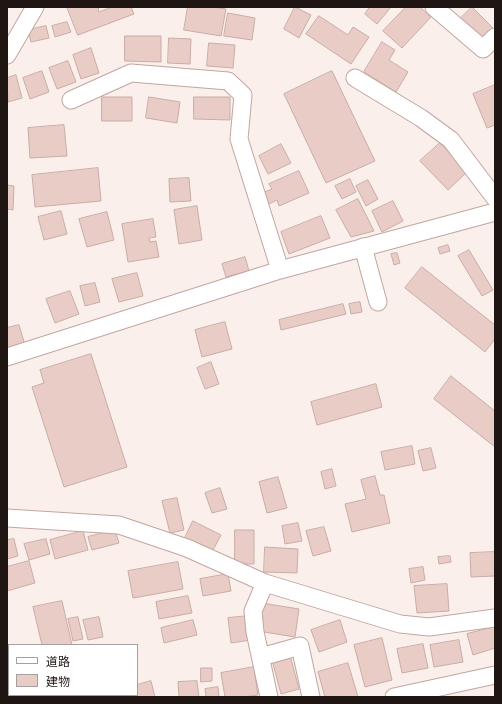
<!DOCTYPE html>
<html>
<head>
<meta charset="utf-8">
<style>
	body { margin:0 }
	#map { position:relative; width:502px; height:704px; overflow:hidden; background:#fbefec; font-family:Roboto,"Noto Sans JP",sans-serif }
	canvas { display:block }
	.frame { position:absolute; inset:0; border:8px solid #1f1513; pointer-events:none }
	.legend { position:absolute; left:8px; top:644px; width:130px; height:52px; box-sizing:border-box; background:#fff; border:1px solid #a5a1a1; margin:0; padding:5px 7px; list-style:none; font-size:12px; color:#1f1513 }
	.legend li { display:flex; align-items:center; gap:8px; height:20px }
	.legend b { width:20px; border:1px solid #a5a1a1 }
</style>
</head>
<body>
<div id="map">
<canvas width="502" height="704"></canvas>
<div class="frame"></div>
<ul class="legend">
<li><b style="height:5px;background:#fff"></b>道路</li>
<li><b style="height:11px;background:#e9ccc6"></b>建物</li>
</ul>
</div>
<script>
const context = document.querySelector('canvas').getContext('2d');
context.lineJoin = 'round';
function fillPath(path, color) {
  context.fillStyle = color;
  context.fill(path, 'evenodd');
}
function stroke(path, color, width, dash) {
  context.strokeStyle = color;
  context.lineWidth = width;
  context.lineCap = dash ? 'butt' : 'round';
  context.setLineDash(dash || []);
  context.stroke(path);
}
const building = new Path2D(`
	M67,7H98L99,12L112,7H131L134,14L78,35Z
	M188,7H212L226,9L221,36L184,30Z
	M295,7L311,15L299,38L284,29Z
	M370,7H391L377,24L365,14Z
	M406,7H420L431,17L402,48L383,31Z
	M472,7L494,29L482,42L459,20Z
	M228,13L255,18L252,40L224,36Z
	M319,16L348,35L353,27L369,37L351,64L306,34Z
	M67,22L71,32L55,37L52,26Z
	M46,26L49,38L31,42L28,30Z
	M125,36H161V62L125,61Z
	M169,38L191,39L190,64L168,63Z
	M382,42L395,50L389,60L408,72L396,92L364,72Z
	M209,43L235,45L233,68L207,66Z
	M91,48L99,73L81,79L73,55Z
	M68,61L76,82L57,89L49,68Z
	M42,71L49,92L30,99L23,78Z
	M332,71L375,161L326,183L284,94Z
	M16,75L22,98L8,102L7,78Z
	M495,85V125L487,128L473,94Z
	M102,97H132V121H102Z
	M149,97L180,102L177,123L146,118Z
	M194,97H230V120L194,119Z
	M64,125L67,156L30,158L28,128Z
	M440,143L467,172L448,190L420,161Z
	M281,144L291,163L268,174L259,156Z
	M98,168L101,201L35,207L32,175Z
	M299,171L309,193L279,206L277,200L267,205L262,193L272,189L269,184Z
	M189,178L191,201L170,202L169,179Z
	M350,179L356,192L342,199L335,186Z
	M368,180L378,199L366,206L356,186Z
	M7,185L14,186L13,210L7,209Z
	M358,199L374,231L351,237L336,210Z
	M393,201L403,221L382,232L372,211Z
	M197,206L202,240L179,244L174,210Z
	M61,211L67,234L44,240L38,217Z
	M107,212L114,240L87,247L79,219Z
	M321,216L330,238L289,254L281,232Z
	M153,219L156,237L149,238L150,242L156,241L159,257L128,262L122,224Z
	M448,245L450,251L440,254L438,248Z
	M469,250L493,290L482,296L458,256Z
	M397,253L400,263L394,265L391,254Z
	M245,257L249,271L226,277L222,264Z
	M422,267L495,325V339L485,352L405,288Z
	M137,273L143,296L119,302L112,279Z
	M95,283L100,302L85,306L80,286Z
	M70,291L79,314L55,323L46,299Z
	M360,302L362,312L351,314L349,304Z
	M343,304L346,314L281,330L279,320Z
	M225,322L232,349L202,357L195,330Z
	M19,325L25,345L7,350V328Z
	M91,354L127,467L64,487L32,387L44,383L40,370Z
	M211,362L219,384L205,389L197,368Z
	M451,376L495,411V447L434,399Z
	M376,384L382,407L317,425L311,402Z
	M412,446L415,464L385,470L381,452Z
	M431,448L436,468L423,471L418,451Z
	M332,469L336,486L325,489L321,472Z
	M375,476L380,495H384L390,523L352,532L345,504L366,499L361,480Z
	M278,477L287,508L267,513L259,482Z
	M220,488L227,509L212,513L205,493Z
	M177,498L184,530L170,533L162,501Z
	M193,521L221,535L212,552L185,538Z
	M298,523L302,541L285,544L282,526Z
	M324,527L331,551L313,556L306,531Z
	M115,530L119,543L92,550L88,537Z
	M235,530H254V564H235Z
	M83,531L88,550L55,559L50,540Z
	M14,539L18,556L7,559V540Z
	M46,539L50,554L29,560L24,544Z
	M265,547L298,549L297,573L264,572Z
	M495,552V576L471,577L470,553Z
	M450,556L451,562L439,564L438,557Z
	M29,561L35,583L7,591V567Z
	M178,562L183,589L133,598L128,571Z
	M423,567L425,580L411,583L409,569Z
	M228,574L231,591L203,596L200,579Z
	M447,584L449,611L417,613L414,586Z
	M188,596L192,613L159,619L156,602Z
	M62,601L72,645H42L33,607Z
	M262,603L299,609L295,637L258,631Z
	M248,616L251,640L231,643L228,618Z
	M78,617L83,639L73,641L68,619Z
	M99,617L103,637L88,640L83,620Z
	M193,620L197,635L164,643L161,628Z
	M340,620L347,642L319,652L311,630Z
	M495,627V648L473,655L467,634Z
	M382,638L392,680L365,687L354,645Z
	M459,640L463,662L434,667L430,645Z
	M423,644L428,668L402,673L397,649Z
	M290,655L299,689L281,694L272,660Z
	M7,658H9V694L7,695Z
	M348,663L358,697H325L318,672Z
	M254,667L258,695L243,697H225L221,673Z
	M201,668H212V681L201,682Z
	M151,681L155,697H131V695H137V685Z
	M197,681L199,697H179L178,682Z
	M218,687L219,697H206L205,689Z
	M66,695H87V697H54Z`);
fillPath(building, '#e9ccc6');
stroke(building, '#c8aca7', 1);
const minor = new Path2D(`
	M434,7L483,49L495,37
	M7,55L35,7
	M355,78L421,118L451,140L495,198
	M71,100L131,73L228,81L243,95L239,139L280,270
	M363,247L378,302
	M7,357L280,270L495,212
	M7,518L119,525L187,548L265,583L400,624L429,627L495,618
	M265,583L253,611L255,632L269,697
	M261,657L300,646L311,697
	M394,697L495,675`);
stroke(minor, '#c1a6a0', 19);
stroke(minor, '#fff', 17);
</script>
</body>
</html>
